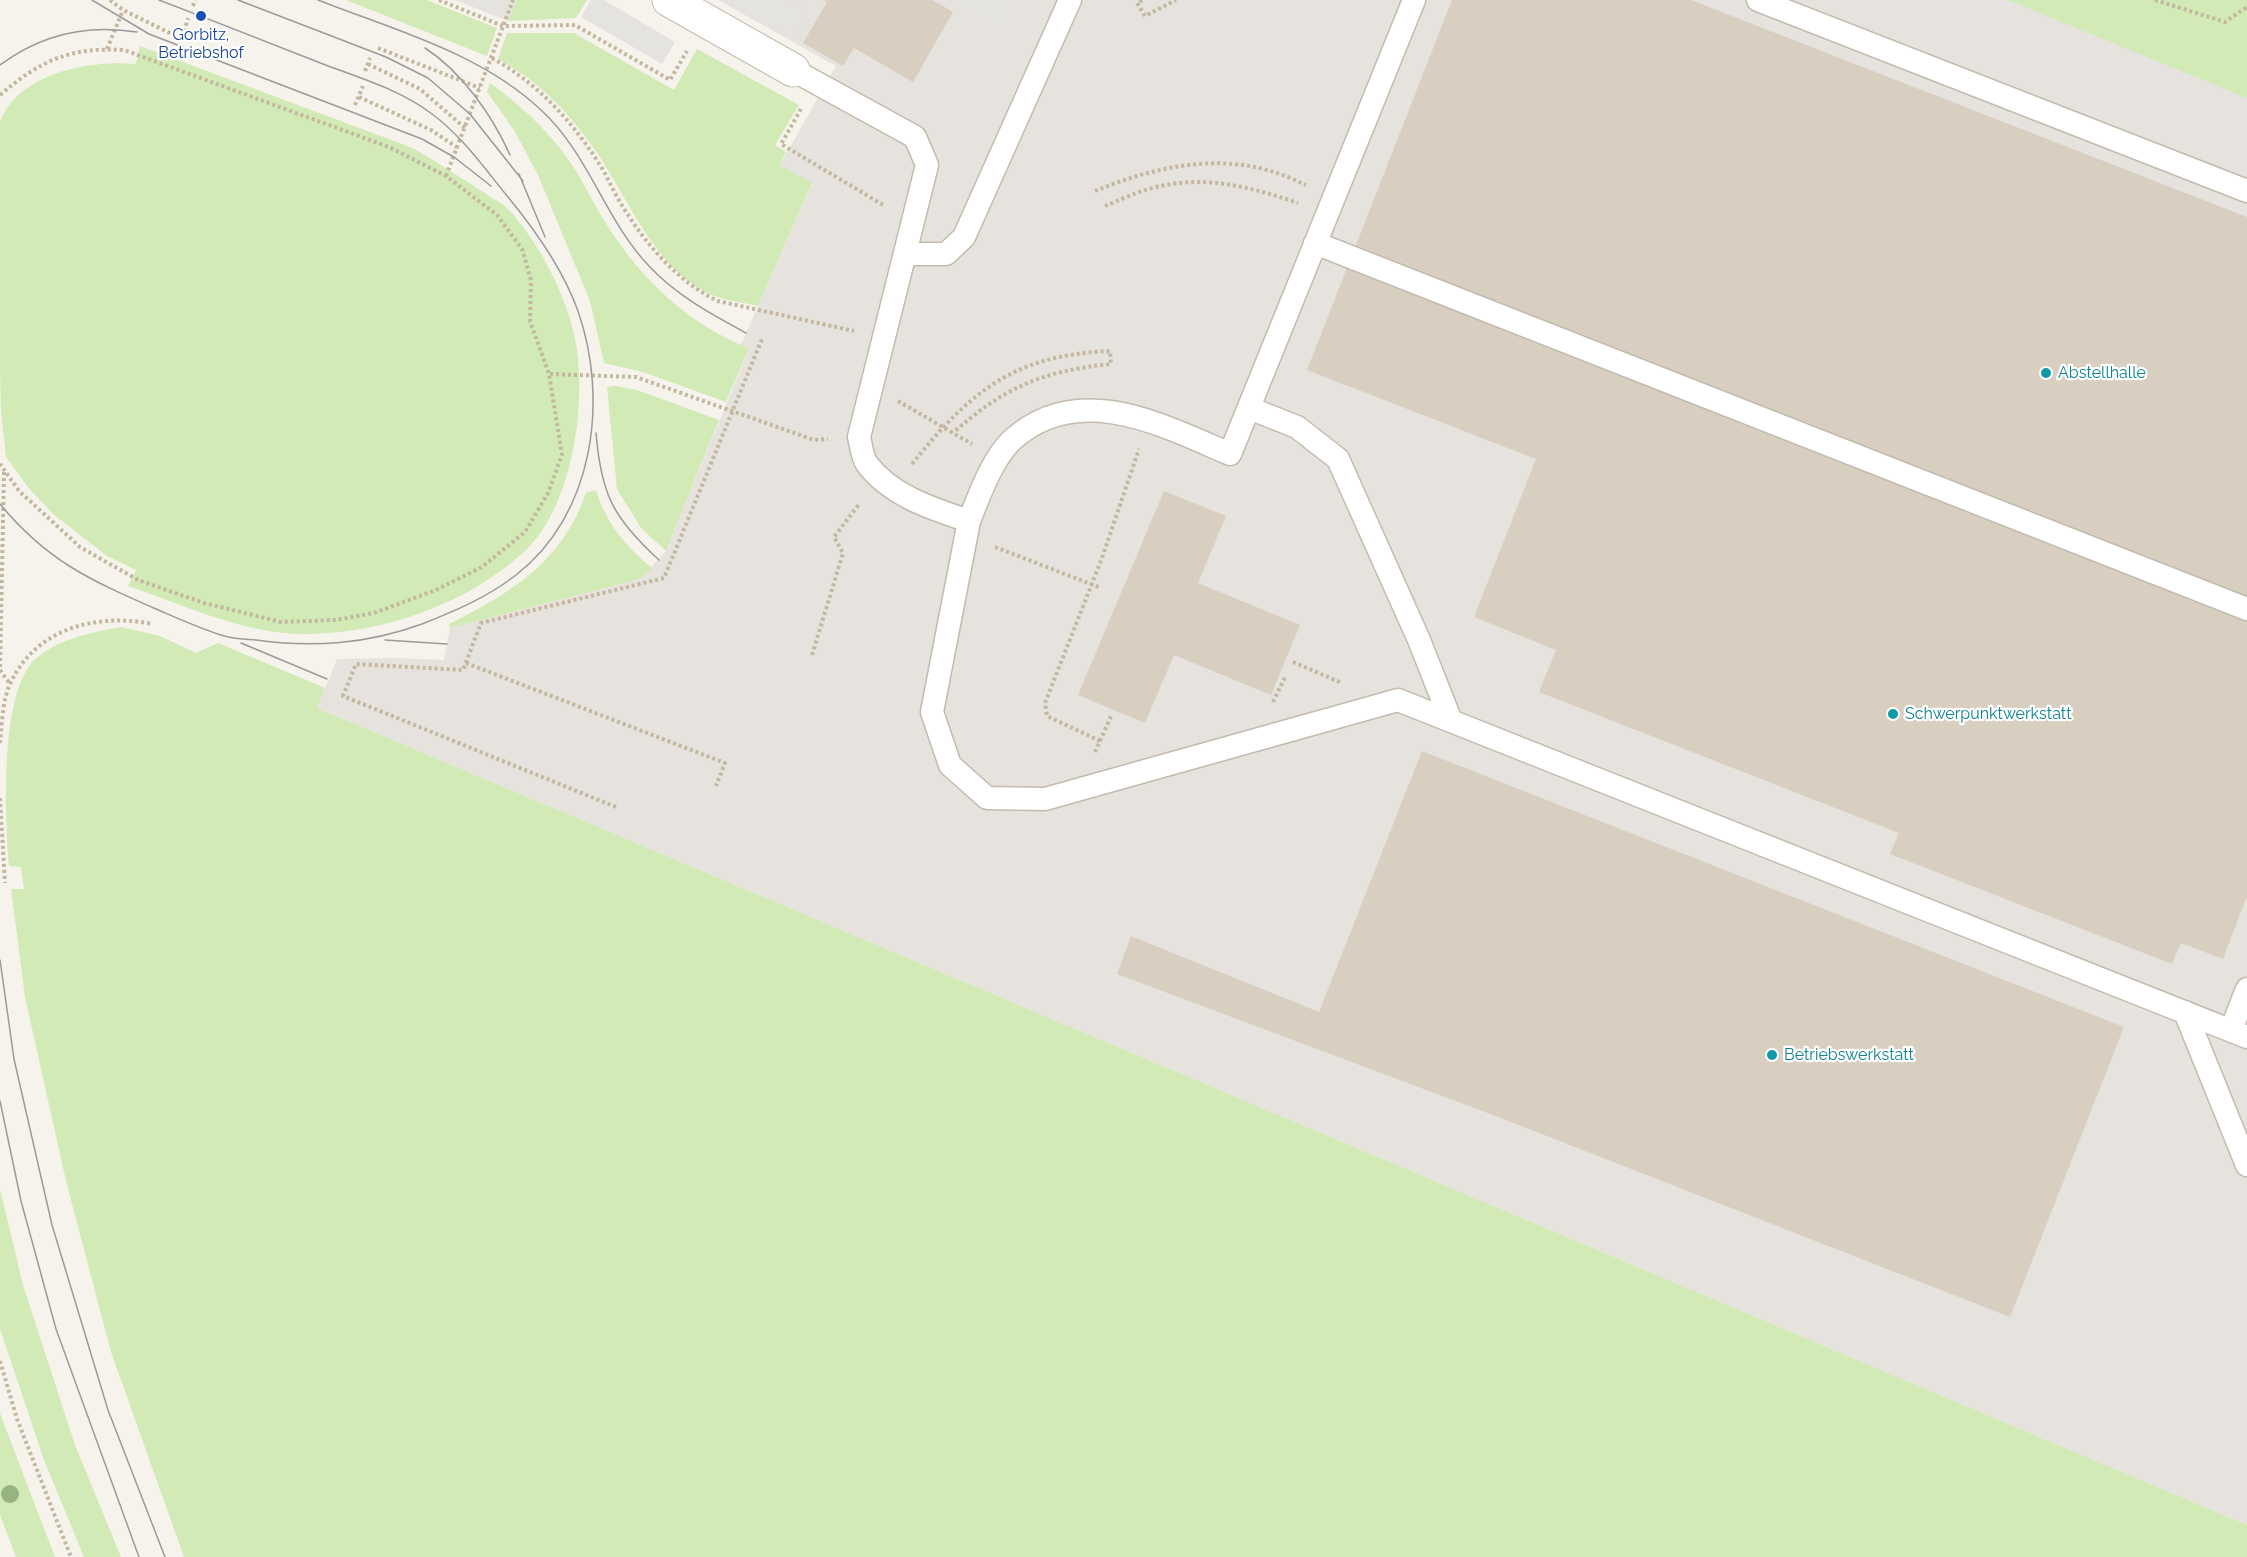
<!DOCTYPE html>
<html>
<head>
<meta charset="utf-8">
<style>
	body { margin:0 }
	canvas { display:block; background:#f6f3ec }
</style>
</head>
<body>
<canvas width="2247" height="1557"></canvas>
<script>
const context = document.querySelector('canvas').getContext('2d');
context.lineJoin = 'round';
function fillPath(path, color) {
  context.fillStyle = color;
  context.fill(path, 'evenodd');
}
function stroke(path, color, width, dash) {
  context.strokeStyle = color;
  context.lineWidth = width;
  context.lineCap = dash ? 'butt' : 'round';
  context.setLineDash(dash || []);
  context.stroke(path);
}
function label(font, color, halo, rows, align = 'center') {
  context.font = font + ' Raleway,sans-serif';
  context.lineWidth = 4.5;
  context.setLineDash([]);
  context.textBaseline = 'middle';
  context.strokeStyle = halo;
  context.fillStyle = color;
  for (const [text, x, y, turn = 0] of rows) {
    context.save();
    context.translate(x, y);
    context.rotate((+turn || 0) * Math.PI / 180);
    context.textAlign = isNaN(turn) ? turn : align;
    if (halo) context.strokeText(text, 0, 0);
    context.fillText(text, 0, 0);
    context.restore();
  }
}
fillPath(new Path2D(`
	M718,0H941L1004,36L1023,0H2011L2247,97V1525L317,708L337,659L397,658L444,660L450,628L640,579L666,551L749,349L741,345L812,184L780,165L836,66Z`), '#e6e2dd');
fillPath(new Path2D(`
	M346,0H427L497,28L487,56Z
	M517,0H587L576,18L508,21Z
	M2008,0H2247V98Z
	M507,33H574L674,90L697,49L799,105L775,145L786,152L780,165L812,183L758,306C741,302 721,300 705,292C653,263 630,203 599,156C572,116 541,82 498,59Z
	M140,46L413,148C438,163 462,178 486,194C495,200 506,205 512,213C539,245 563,289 573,330C589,393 575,503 526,550C469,604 382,634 304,634C244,634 184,605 128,586L136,570L107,556L53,514L27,486L6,457L1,412L0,366V122C19,73 89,60 136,64Z
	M490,83C520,105 546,128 568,159C583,180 593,204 607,225C641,279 689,325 749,348L726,402L643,372L604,363L590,301L538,175L514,130L487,92Z
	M615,386L637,390L719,420L666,551L641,528L617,489L607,387Z
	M596,490C606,523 626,547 652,568L640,579L450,628L449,624C511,593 562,562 586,493Z
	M121,627L160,636L196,653L218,643L325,688L317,708L2247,1525V1557H184L111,1352L66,1181L25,997L11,889H24L21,867L9,866C5,813 0,701 32,662C56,639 89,633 121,627Z
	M0,1189L23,1285L75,1445L121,1557H84L44,1460L0,1329Z
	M0,1413L4,1424L55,1557H16L0,1515Z`), '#d2eab5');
fillPath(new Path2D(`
	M455,0H517L508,21Z
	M591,0H604L675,42L662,64L581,17Z
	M724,0H790L808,10L793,39Z
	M941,0H1023L1004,36Z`), '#e5e3e0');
fillPath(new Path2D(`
	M824,0H932L953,12L913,82L854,48L843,66L803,43L827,2Z
	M1452,0H1691L2247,217V896L2223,959L2181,943L2172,964L1890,854L1899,833L1539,692L1556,650L1474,617L1536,459L1307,370Z
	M1164,491L1226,516L1198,583L1300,625L1271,695L1174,655L1145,723L1078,695Z
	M1422,751L2124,1027L2010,1317L1493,1115L1117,974L1131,936L1319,1012Z`), '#d8cfc1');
const service = new Path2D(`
	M1758,0L2247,191
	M793,70L915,137L927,165L859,437C861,445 862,457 867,464C891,496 933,509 969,521L932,712L950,765L987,798L1045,799L1398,700L2247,1037
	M1315,243L2247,609
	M905,254H946L964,237L1070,0
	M1249,408L1297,427L1338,459L1419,640L1451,721
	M969,521C979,496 992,459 1012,440C1078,380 1162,425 1230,454L1414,0
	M2185,1012L2247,1165
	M2231,1030L2247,989`);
const minor = new Path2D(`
	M669,0L793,70`);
stroke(service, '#c2bbae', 25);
stroke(minor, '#c2bbae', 35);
stroke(new Path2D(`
	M110,0L123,10L182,39L188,18
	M439,0L503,26L575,25L670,80L687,51
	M1142,0L1137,3L1145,16L1176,0
	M2155,0L2225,22L2247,7
	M193,6L195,0
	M378,48L480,88
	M107,49L123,10
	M492,58C536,82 571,120 598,162C607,175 612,189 620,202C643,241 677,282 718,301L854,331
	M368,64L420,89L465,128
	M365,71L370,58
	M0,95C41,60 70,47 124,50L389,147L446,176L497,215L522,249L531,280L530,321L549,374L562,455L548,493L525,532L482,567L436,590L374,613L336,620L281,622L204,603L138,580L80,547L19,491L0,464
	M359,97L431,130L458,148
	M355,105L363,86
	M801,109L781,144L885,206
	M446,176L513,0
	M1095,191C1149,169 1210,154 1267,170C1281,173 1294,180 1306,185
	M1105,206C1120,200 1136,192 1153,188C1203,174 1251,187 1298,203
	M550,374L636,377L814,440L828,439
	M898,401L972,444
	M912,464C970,392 1013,355 1110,351L1111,364C1043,371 1004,387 953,433
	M4,472L0,670L10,684
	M995,547L1101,588
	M812,655L843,553L834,537L860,503
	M1293,662L1342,683
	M466,663L725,763L716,786
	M1273,702L1286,675
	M1100,741L1112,714
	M0,743C2,724 2,702 10,684C36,627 98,613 153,624
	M1095,752L1100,741L1047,716L1045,703L1102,558L1139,449
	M0,798L5,883
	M616,807L343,696L356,664L463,670L481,623L664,578L762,339
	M0,1361L17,1419L71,1557`), '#c4b79f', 4, [3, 3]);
stroke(service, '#fff', 22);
stroke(minor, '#fff', 33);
stroke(new Path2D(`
	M92,0L149,34L422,139L454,157L491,186
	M238,0L386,57L428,78L470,114L523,181
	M318,0C394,30 481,53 541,110C589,154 605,220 649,266C677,296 711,314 746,333
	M425,48C462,72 492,115 510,155
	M0,65C40,35 87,24 137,32
	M519,174L545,237
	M596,433C601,494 613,518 659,560
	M0,504C47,561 90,580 156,609C177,618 199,628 221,635C232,639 245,639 256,640C314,648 367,644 422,624C455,611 488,597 516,575C594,515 609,400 578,311C563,269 536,231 508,197C485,169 462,136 432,114C401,90 360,78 323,64C269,43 214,21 159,0
	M385,640L447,644
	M241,643L327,679
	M0,960L14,1059L52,1225L108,1410L165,1557
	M0,1101L21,1201L56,1329L139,1557`), '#9a9a9a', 1.5);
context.fillStyle = '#97b381';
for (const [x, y] of [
	[10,1494]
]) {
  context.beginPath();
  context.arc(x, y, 9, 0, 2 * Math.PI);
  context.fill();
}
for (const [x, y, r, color] of [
	[201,16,6,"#1a4fb4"],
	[2046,373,6,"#0f9aa8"],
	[1893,714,6,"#0f9aa8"],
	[1772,1055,6,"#0f9aa8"]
]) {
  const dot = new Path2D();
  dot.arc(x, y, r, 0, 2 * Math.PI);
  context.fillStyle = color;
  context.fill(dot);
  stroke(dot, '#fff', 2);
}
label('16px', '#164399', '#fff', [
	["Gorbitz,",201,35],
	["Betriebshof",201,53]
]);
label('16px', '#0d838f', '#fff', [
	["Abstellhalle",2058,373],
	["Schwerpunktwerkstatt",1905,714],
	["Betriebswerkstatt",1784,1055]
], 'left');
</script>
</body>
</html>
